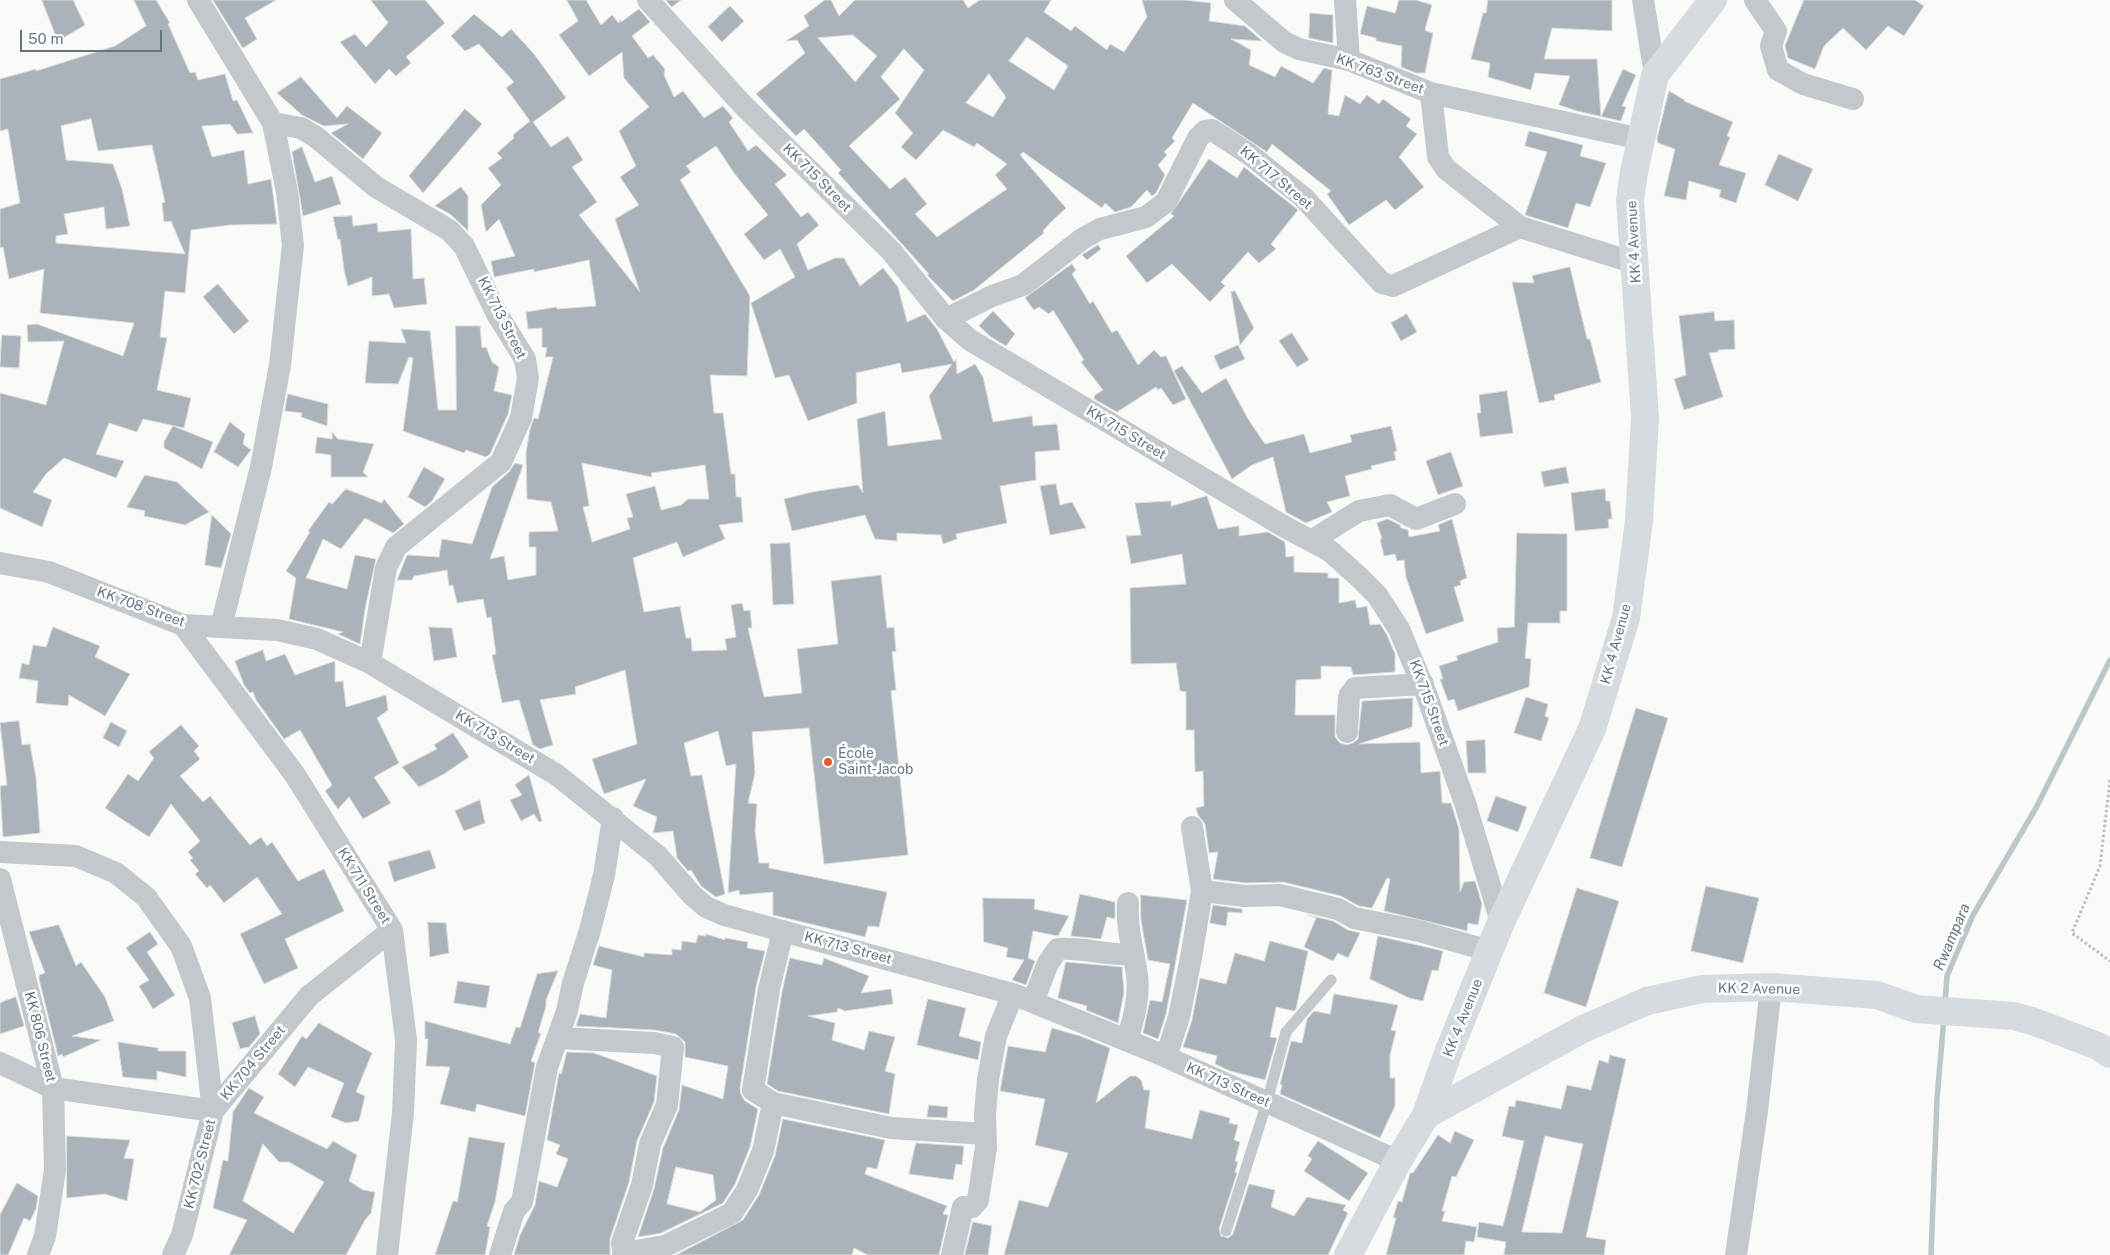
<!DOCTYPE html>
<html>
<head>
<meta charset="utf-8">
<style>
	body { margin:0 }
	#map { position:relative; width:2110px; height:1255px; overflow:hidden; background:#fafaf8; font-family:"Public Sans",sans-serif }
	canvas { display:block }
	.scale { position:absolute; left:20px; top:30px; width:142px; height:22px; box-sizing:border-box; border:2px solid #657683; border-top:0; padding-left:6px; font-size:15px; line-height:18px; white-space:nowrap; color:#657683; -webkit-text-stroke:4px #fff; paint-order:stroke }
</style>
</head>
<body>
<div id="map">
<canvas width="2110" height="1255"></canvas>
<div class="scale">50 m</div>
</div>
<script>
const context = document.querySelector('canvas').getContext('2d');
context.lineJoin = 'round';
function stroke(path, color, width, dash) {
  context.strokeStyle = color;
  context.lineWidth = width;
  context.lineCap = dash ? 'butt' : 'round';
  context.setLineDash(dash || []);
  context.stroke(path);
}
function fillPath(path, color) {
  context.fillStyle = color;
  context.fill(path, 'evenodd');
}
function label(font, color, halo, rows, align = 'center') {
  context.font = font + ' "Public Sans",sans-serif';
  context.lineWidth = 5;
  context.setLineDash([]);
  context.textBaseline = 'middle';
  context.strokeStyle = halo;
  context.fillStyle = color;
  for (const [text, x, y, turn = 0] of rows) {
    context.save();
    context.translate(x, y);
    context.rotate((+turn || 0) * Math.PI / 180);
    context.textAlign = isNaN(turn) ? turn : align;
    if (halo) context.strokeText(text, 0, 0);
    context.fillText(text, 0, 0);
    context.restore();
  }
}
stroke(new Path2D(`
	M1945,1003L1947,976L1973,915L2036,808L2110,660
	M1931,1255L1937,1099L1944,1017`), '#bbc7cb', 5.5);
const building = new Path2D(`
	M42,0H73L85,25L58,41Z
	M134,0H156L170,23L168,24L190,73L195,72L198,80L225,74L233,101L237,100L253,133L237,134L230,124L202,126L212,157L244,150L248,184L271,179L277,224L230,225L191,230L185,293L165,291L160,337L167,338L157,390L191,398L184,428L143,419L137,432L109,423L96,454L124,461L116,478L64,458L46,474L33,492L52,500L42,527L0,508V393L46,405L64,341L28,342L27,325L37,324L123,356L134,323L40,313L44,269L9,279L3,247L0,248V209L20,203L8,129L0,131V79L36,69V71L115,46L146,26ZM91,119L98,151L152,145L165,202L162,203L164,222L171,221L185,254L56,243V236L68,234L64,214L104,207L106,229L130,226L122,189L113,164L66,160L61,126Z
	M213,0H276L245,18L257,39L243,48Z
	M371,0H425L445,23L406,57L411,63L396,76L389,69L375,84L340,42L355,34L366,47L388,23Z
	M567,0H586L601,25L612,15L619,23L620,19L621,22L639,9L650,22L632,36L648,58L653,55L665,69L664,75L674,97L683,91L704,118L723,106L733,118L729,122L748,151L756,145L787,175L775,184L801,217L808,212L819,225L797,244L808,270L835,258H844L860,286L883,268L898,287L907,322L925,314L937,329L954,362L956,359L957,374L975,364L983,377L993,422L1032,416L1033,426L1057,424L1060,450L1035,452L1036,480L1000,486L1007,523L956,534L957,539L943,544L941,535L897,533V541L875,539L865,515L792,531L784,499L812,492L858,485L863,493L857,419L885,411L888,446L942,439L929,396L952,364L902,373L900,363L856,373L857,403L808,421L789,375L775,378L751,303L795,277L780,249L764,260L744,234L768,215L734,173L716,146L686,166L691,172L680,180L750,296L747,376L710,375L714,413H723L731,474H735L736,497H741L743,522L719,525L725,539L683,557L677,542L633,558L644,612L680,606L686,638H691L692,651L727,650L725,639L736,637L731,605L742,603L744,611L750,610L752,628H748L764,697L802,693L797,649L838,644L831,581L881,575L887,628L894,627L896,651L892,652L896,690L891,691L908,855L824,864L809,728L752,732L755,773L748,803L757,804L755,830L759,863H769V868L887,892L879,927L868,926L865,937L773,915V892L740,895L739,890L728,893L736,764L726,766L718,731L684,743L691,776L702,775L725,894L716,897L701,886L691,870L688,871L677,858L673,831L653,833L657,817L633,806L646,779L604,794L592,759L637,744L625,670L575,687L576,694L540,700L553,745L540,749L533,745L519,700L502,703L492,655L496,654L491,617L487,618L483,599L457,603L453,585L449,586L447,570L414,576L412,580H397L407,555L439,557L442,539L472,544L492,487L509,472L515,463L523,465L490,559L504,556L508,580L536,575V547H529V532L558,531L551,502L527,499L526,453L530,429L534,418L538,419L553,357H545L547,348L542,347V328L528,329L526,312L557,307V309L596,306L589,260L534,272V269L494,277L491,261L515,256L499,219L486,232L481,205L501,185L488,168L502,158L497,153L514,138L513,135L530,121L506,88L514,82L479,44L465,51L451,36L474,14L502,37L511,29L534,54L566,98L533,122L551,147L568,136L583,160L572,167L597,202L579,215L640,292L615,219L639,205L620,177L636,166L619,131L649,107L624,78L622,52L589,76L559,35L578,21ZM582,463L652,477L651,473L705,465L709,499H688L681,505L661,510L655,486L626,494L633,517L627,518L630,529L592,542L583,507L589,506Z
	M666,0H681L672,7Z
	M825,0H831L839,16L855,0H963L968,8L980,0H1051L1044,12L1071,31L1075,26L1107,50L1110,44L1124,52L1147,17L1142,0H1184L1211,3L1209,21L1245,26L1262,41L1231,39L1251,50L1249,65L1275,77L1281,66L1313,83L1324,68L1332,70L1328,114L1339,116L1345,95L1360,104L1367,95L1379,104L1383,99L1411,119L1406,126L1417,134L1399,157L1424,187L1395,210L1386,200L1349,225L1327,194L1331,191L1272,144L1267,152L1193,103L1172,138L1175,141L1164,152L1167,155L1158,165L1165,175L1156,193L1152,196L1147,190L1131,207L1115,212L1105,203L1102,208L1023,152L1020,155L1066,208L1049,224L1043,231L1044,233L974,290L953,301L927,275L929,274L838,173L841,170L804,129L796,136L756,94L805,53L797,40L786,41L809,26L804,16ZM853,35L877,56L855,82L818,38ZM1027,37L1068,66L1054,90L1009,61ZM904,49L924,70L895,113L913,133L901,147L916,160L943,130L974,147L977,143L1007,164L995,175L1007,189L937,237L915,214L927,204L905,177L890,189L849,146L900,99L881,77ZM989,74L1006,97L993,117L966,103Z
	M1399,0H1416L1432,5L1425,29L1426,31L1433,33L1425,73H1416L1401,67L1402,46L1376,41V38L1360,34L1367,6L1395,13Z
	M1488,0H1612V31L1552,28L1544,59H1597L1601,117L1623,69L1636,75L1622,106L1626,107L1621,121L1577,111L1559,105L1570,76L1535,73L1531,90L1488,77L1490,63L1471,59L1483,13H1486Z
	M1804,0H1915L1924,6L1904,36L1888,26L1866,50L1843,28L1824,46L1815,69L1788,58L1785,46Z
	M730,6L744,21L722,42L708,27Z
	M1310,13L1333,15V43L1309,38Z
	M301,77L337,118L347,106L382,133L363,159L331,133L348,124L324,126L302,115L277,93Z
	M1669,91L1685,100L1684,101L1733,122L1727,136L1730,137L1719,165L1746,173L1736,203L1719,197L1721,190L1689,181L1686,200L1664,196L1675,149L1658,143L1657,139Z
	M465,109L482,124L423,193L409,176Z
	M1529,131L1583,145L1580,156L1606,163L1590,207L1576,203L1568,228L1525,215L1547,152L1525,146Z
	M302,147L315,182L332,176L341,204L303,216L292,152Z
	M1779,154L1813,169L1798,201L1765,185Z
	M1209,159L1237,178L1244,167L1298,210L1271,244L1276,249L1259,263L1248,252L1221,282L1225,286L1210,302L1172,264L1147,283L1126,256L1174,216L1171,214Z
	M461,187L468,196V231L450,214L435,206Z
	M352,216L353,226L377,223L378,232L411,229L413,279L424,278L427,304L394,308L389,294L372,296V277L348,286L344,270L340,239L338,240L333,217Z
	M1098,245L1101,249L1087,260L1082,255Z
	M1072,264L1076,270L1072,274L1090,304L1093,301L1112,333L1117,330L1138,365L1154,350L1161,357L1166,356L1186,399L1173,405L1161,388L1158,390L1156,387L1117,412L1094,399L1095,395L1103,390L1081,362L1084,360L1053,310L1049,314L1039,307L1034,310L1025,298Z
	M1570,267L1587,339H1590L1601,382L1554,395L1555,400L1539,403L1512,282L1534,283L1532,276Z
	M218,284L249,321L234,334L203,297Z
	M1235,291L1254,328L1240,345L1231,292Z
	M993,311L1015,334L1006,346L991,337L979,326Z
	M1714,312L1715,321L1734,320L1735,349L1718,350V352L1709,353L1723,397L1684,410L1674,379L1686,375L1679,316Z
	M1407,314L1417,332L1401,341L1391,323Z
	M456,326H480L482,348L486,347L492,362L499,367L494,391L512,395L508,414L490,454L486,457L466,450L464,453L403,431L413,358L409,357L398,384L365,383L369,341L406,343L401,329L430,331L438,410H456Z
	M1292,333L1309,360L1297,367L1279,341Z
	M2,335L21,336L19,368L0,367Z
	M1238,345L1245,359L1220,370L1214,356Z
	M1182,366L1202,393L1226,378L1248,419L1265,444L1304,434L1310,453L1352,442L1350,435L1391,426L1397,451L1394,452L1396,460L1371,466L1372,469L1345,476L1350,496L1327,502L1332,512L1306,523L1286,512L1273,457L1252,465L1232,479L1174,371Z
	M1507,391L1513,433L1480,437L1477,413H1481L1479,395Z
	M288,394L328,404L327,426L301,417L302,413L285,411Z
	M230,422L245,434L243,444L251,450L238,467L214,452Z
	M173,426L213,442L202,469L164,448V442Z
	M332,432L338,439L374,444L363,472L368,477H331V455L315,453L317,437L332,439Z
	M1451,452L1463,486L1438,495L1426,461Z
	M424,467L445,479L432,501L425,507L408,497Z
	M1566,467L1569,483L1544,487L1541,472Z
	M145,475L177,482L209,512L185,525L144,516L145,511L127,507Z
	M1056,484L1060,505L1072,502L1086,528L1050,535L1040,486Z
	M346,489L382,503L384,499L404,524L393,533L365,518L341,549L323,539L306,578L347,589L355,555L376,559L365,609L360,644L338,634L343,632L289,619L296,578L286,571L310,532L308,531L329,502L332,504Z
	M1605,489L1606,501H1610L1612,519H1608L1609,528L1575,531L1571,493Z
	M1207,496L1218,529L1239,526V536L1268,532L1285,542L1286,557L1294,556V572L1328,573V578H1339V603L1355,600L1357,608L1367,606L1370,625L1380,624L1387,635L1395,654V672L1353,675L1351,667L1321,666V679L1296,680L1295,715H1335V737L1340,743L1347,745L1353,743L1358,739L1362,701L1413,698L1412,727L1359,744L1420,742L1421,773L1440,771L1442,803H1451L1459,829L1460,892L1464,882L1475,881L1482,904L1478,925L1468,923L1467,931L1384,911L1390,879L1387,878L1372,908L1359,906L1341,896L1283,882L1246,883L1213,879L1218,852L1209,853L1205,824L1198,815L1196,808L1204,806L1203,771L1195,772L1194,730H1186V692L1180,691L1176,663L1131,664L1130,588L1186,584L1182,554L1131,564L1126,536L1141,535L1135,503L1171,501V506Z
	M212,515L231,534L221,568L205,565Z
	M1388,519L1400,525L1401,528L1408,530L1409,537L1440,531L1438,525L1452,519L1467,578L1460,581L1461,585L1454,587L1464,621L1426,634L1406,577L1404,560L1397,561L1395,554L1384,556L1380,539H1382L1377,523Z
	M1517,533L1567,534V611H1560V623H1528L1525,658L1531,659L1529,687L1458,711L1454,699L1448,701L1440,679H1443L1439,666L1458,660L1456,656L1498,642L1497,628L1514,627Z
	M790,543L794,604L773,605L770,544Z
	M53,627L100,646L95,657L130,674L105,716L69,695L68,706L36,703L38,681L19,678L22,663L29,665L33,645L46,647Z
	M429,627L452,628L457,657L434,661Z
	M263,650L266,661L285,654L295,675L335,661V682L343,681L346,707L386,695L388,710L377,718L399,763L374,777L391,803L363,819L349,797L338,809L325,791L332,785L300,730L284,739L256,700L253,692L250,693L244,685L235,661Z
	M1526,697L1548,704L1545,716L1549,718L1541,741L1514,733Z
	M1636,708L1668,718L1622,867L1590,858Z
	M19,721L22,745L30,744L36,778L40,833L3,837L0,786L7,785L0,723Z
	M111,722L127,731L119,747L103,738Z
	M181,725L199,746L194,751L200,759L180,776L203,802L210,796L250,845L261,837L267,846L272,842L298,881L324,869L344,911L285,939L298,968L264,984L240,934L282,914L257,877L224,903L210,885L207,888L195,874L199,871L190,860L193,858L188,852L200,841L171,804L149,837L105,808L128,774L138,781L154,758L149,752Z
	M453,733L469,757L444,774L419,787L402,767L437,749L434,745Z
	M1485,740L1486,773H1468L1466,741Z
	M529,775L542,821L539,822L534,814L521,821L510,800L522,795L515,785Z
	M1496,796L1527,807L1518,832L1487,821Z
	M480,800L485,823L464,831L455,811Z
	M430,850L436,868L394,882L388,862Z
	M1706,886L1759,898L1743,963L1691,951Z
	M1577,888L1619,901L1586,1007L1544,993Z
	M1080,894L1115,902V919L1107,917L1101,939L1071,936Z
	M1141,895L1187,900L1166,1014L1158,1039L1143,1033L1150,1000L1162,1002L1170,964L1148,960L1141,920Z
	M983,898L1035,899L1034,909L1069,916L1058,936L1033,931L1028,958L1035,961L1026,985L1012,980L1024,960L1006,957L1008,948L984,942Z
	M1213,905L1242,909V913L1228,912L1226,926L1210,923Z
	M1308,915L1333,921L1348,930L1360,933L1348,958L1338,953L1333,961L1304,947L1316,918Z
	M428,922L446,923L449,953L430,957Z
	M59,925L76,966L81,962L105,997L114,1021L72,1036L101,1040L63,1057L62,1054L58,1056L39,979V975L45,973L29,932Z
	M150,932L158,944L147,952L175,995L153,1009L139,986L149,980L126,948Z
	M706,934L725,940V938L748,942L747,948L765,951L756,987L740,1088L741,1095L745,1101L758,1109L750,1147L735,1184L723,1203L661,1233L638,1237L654,1189L663,1148L679,1110L682,1085L723,1099L728,1066L685,1057V1042L676,1034L655,1030L576,1026L580,1014L606,1018L612,970L593,965L599,946L644,957V953L672,955V949L681,950L682,941L696,943L698,935L706,936ZM676,1167L713,1175L716,1200L700,1212L667,1204Z
	M1378,936L1443,951L1438,971L1432,970L1423,1001L1409,998L1370,979Z
	M1270,941L1308,951L1296,1009L1294,1011L1276,1007L1270,1037L1277,1038L1265,1080L1230,1071L1215,1064L1217,1056L1183,1047L1192,1020L1200,978L1226,984L1235,953L1264,961Z
	M790,958L822,965L824,958L869,976L861,993L891,989L893,1004L845,1011L838,1008L837,1012L808,1016L835,1023L832,1040L864,1050L869,1031L895,1037L885,1071L895,1074L889,1114L778,1091L767,1084L782,992Z
	M1066,962L1122,967L1124,992L1118,1023L1086,1010L1087,1006L1058,998Z
	M558,971L546,1000V1006L538,1033H541L531,1061L535,1063L525,1116L477,1104L475,1112L440,1104L450,1067L426,1066L428,1039H425V1021L510,1044L516,1027L520,1028L537,974Z
	M458,981L490,986L486,1008L454,1003Z
	M1334,994L1398,1005L1391,1030L1396,1031L1390,1055V1078H1395V1106L1380,1138L1280,1094L1282,1085L1280,1084L1291,1041L1302,1043L1307,1019L1314,1011L1330,1014Z
	M16,997L24,1026L0,1034V1003Z
	M928,999L966,1008L959,1036L981,1042L978,1060L917,1045Z
	M255,1016L260,1034L249,1047L240,1049L232,1023Z
	M319,1023L372,1053L356,1092L365,1096L359,1121L346,1123L331,1117L344,1083L308,1067L295,1087L278,1074L302,1036L306,1039Z
	M1052,1028L1080,1036L1110,1048L1096,1103L1130,1076H1136L1141,1080L1144,1090H1150L1145,1128L1192,1139L1200,1110L1230,1118L1229,1123L1238,1125L1234,1140L1240,1142L1235,1161L1238,1162L1235,1172L1237,1173L1219,1229L1221,1236L1228,1238L1233,1234L1249,1184L1275,1190L1271,1207L1294,1216L1307,1197L1346,1205L1343,1210L1348,1213L1328,1255H1004L1019,1200L1048,1207L1068,1153L1035,1145L1045,1099L1000,1091L1008,1046L1045,1052Z
	M118,1042L158,1048V1051H186V1077L157,1071V1080L123,1077Z
	M567,1052L594,1053L657,1076L654,1102L637,1141L629,1182L610,1239V1255H514L520,1235L535,1205L539,1181L557,1187L568,1159L556,1154L560,1145L547,1140L559,1073L561,1074Z
	M1610,1055L1626,1059L1586,1237L1606,1240L1604,1255H1504L1506,1242L1477,1237L1479,1222L1503,1226L1512,1191L1524,1141L1502,1136L1509,1106L1515,1107L1516,1100L1561,1109L1567,1085L1591,1090L1599,1060L1608,1063ZM1545,1136L1583,1144L1562,1233L1522,1232Z
	M249,1088L264,1097L254,1113L327,1149L333,1141L357,1155L349,1181L363,1190L375,1192L371,1213L365,1220L346,1255H229L247,1220L213,1208L223,1160L228,1161L233,1112ZM263,1144L279,1162H289L324,1182L293,1233L243,1201Z
	M929,1105L948,1107L947,1118L927,1117Z
	M783,1119L885,1140L877,1169L867,1167L865,1174L947,1206L943,1214L948,1215L939,1255H868L854,1248L852,1255H676L743,1220L759,1195L775,1156Z
	M1455,1131L1474,1140L1456,1177L1452,1176L1442,1211H1445L1442,1221L1477,1227L1474,1242L1466,1241L1464,1255H1386L1396,1218H1393L1398,1201L1402,1202L1410,1173H1413L1438,1135L1450,1143Z
	M67,1136L130,1140L124,1158L134,1159L127,1201L105,1194L67,1198Z
	M469,1137L505,1143L495,1202L487,1226L490,1227L485,1255H435L453,1201L457,1202Z
	M1318,1141L1368,1173L1349,1201L1304,1171L1312,1159L1308,1156Z
	M916,1143L964,1146L962,1165L956,1164L953,1180L909,1174Z
	M17,1183L38,1196L36,1209L30,1221L24,1218L8,1255H0V1215Z
	M973,1222L992,1226L988,1255H965Z`);
fillPath(building, '#aab3b9');
stroke(building, '#dcdcda', 1);
stroke(new Path2D(`
	M2110,780L2100,866L2072,933L2110,961`), '#bbbfc2', 3, [2.5, 2.5]);
stroke(new Path2D(`
	M1226,1231L1267,1102L1286,1032L1331,980`), '#c3c8cc', 11);
stroke(new Path2D(`
	M198,0L273,123L301,128L316,137L376,187L449,230L464,246L497,314L525,359L528,378L521,418L501,462L396,547L386,568L370,663L557,775L658,856L692,895L706,907L724,915L1013,994L1155,1052L1398,1161
	M648,0L741,103L892,252L946,319L970,340L1285,527L1330,551L1360,578L1377,595L1399,629L1427,696L1465,803L1501,922
	M1235,0L1284,42L1299,49L1349,60L1431,93L1641,139
	M1345,0L1349,60
	M1643,0L1655,75
	M1755,0L1776,31L1771,46L1778,70L1803,84L1853,99
	M1431,93L1438,157L1446,169L1520,227
	M946,319L992,296L1023,285L1082,239L1100,229L1146,217L1166,202L1198,138L1205,131L1212,130L1249,154L1303,197L1382,283L1393,286L1520,227L1635,263
	M1311,541L1359,511L1390,505L1416,519L1455,504
	M0,563L49,572L183,625L277,630L317,639L370,663
	M183,625L295,775L392,930L406,1040L403,1113L387,1255
	M221,627L261,467L280,365L293,245L287,192L273,123
	M1347,732L1349,696L1355,688L1423,684
	M0,852L76,856L116,873L146,897L181,946L200,998L213,1111L182,1235L173,1255
	M0,879L53,1088L55,1170L45,1236L38,1255
	M1202,891L1245,896L1280,895L1338,909L1354,918L1419,931L1490,951
	M1033,1002L1048,963L1058,949C1084,947 1108,956 1133,954
	M558,1038L654,1043L673,1047L667,1105L650,1144L642,1185L622,1243L624,1253L623,1255
	M1127,1041C1133,1020 1140,998 1137,976C1134,951 1126,928 1128,903
	M1166,1057L1179,1017L1191,958L1202,891L1192,827
	M0,1063L53,1088L213,1111L309,996L392,930
	M773,1103L753,1090L769,989L783,931
	M624,1253L665,1246L732,1213L747,1190L763,1151L773,1103L891,1128L985,1134
	M500,1255L514,1211L522,1202L547,1067L567,1011L573,983L590,930L604,875L613,818
	M952,1255L963,1207H972L978,1200L986,1147L985,1114L988,1079L996,1036L1013,994
	M1736,1255L1757,1111L1771,987`), '#c3c8cc', 22);
stroke(new Path2D(`
	M1426,1115L1583,1029L1647,1001L1702,989L1771,987L1877,995L1916,1009L2014,1016L2032,1021L2098,1046L2110,1054
	M1348,1255L1398,1161L1426,1115L1448,1053L1501,922L1592,729L1626,618L1639,521L1645,417L1630,200L1634,172L1655,75L1713,0`), '#d6dbdf', 28);
for (const [x, y, r, color] of [
	[828,762,5,"#e4572e"]
]) {
  const dot = new Path2D();
  dot.arc(x, y, r, 0, 2 * Math.PI);
  context.fillStyle = color;
  context.fill(dot);
  stroke(dot, '#fff', 2);
}
label('14px', '#657683', '#fff', [
	["KK 763 Street",1380,74,20],
	["KK 715 Street",817,178,45],
	["KK 717 Street",1276,178,40],
	["KK 4 Avenue",1634,242,-93],
	["KK 713 Street",502,318,63],
	["KK 715 Street",1126,433,31],
	["KK 708 Street",141,607,20],
	["KK 4 Avenue",1616,644,-75],
	["KK 715 Street",1429,703,70],
	["KK 713 Street",495,737,31],
	["KK 711 Street",364,886,58],
	["KK 713 Street",848,948,15],
	["KK 2 Avenue",1759,989,1],
	["KK 4 Avenue",1463,1018,-68],
	["KK 806 Street",40,1037,76],
	["KK 704 Street",253,1063,-50],
	["KK 713 Street",1228,1085,24],
	["KK 702 Street",200,1164,-76]
]);
label('14px', '#657683', '#fff', [
	["École",838,754],
	["Saint-Jacob",838,770]
], 'left');
label('italic 15px', '#60757c', '#fff', [
	["Rwampara",1952,937,-67]
]);
</script>
</body>
</html>
